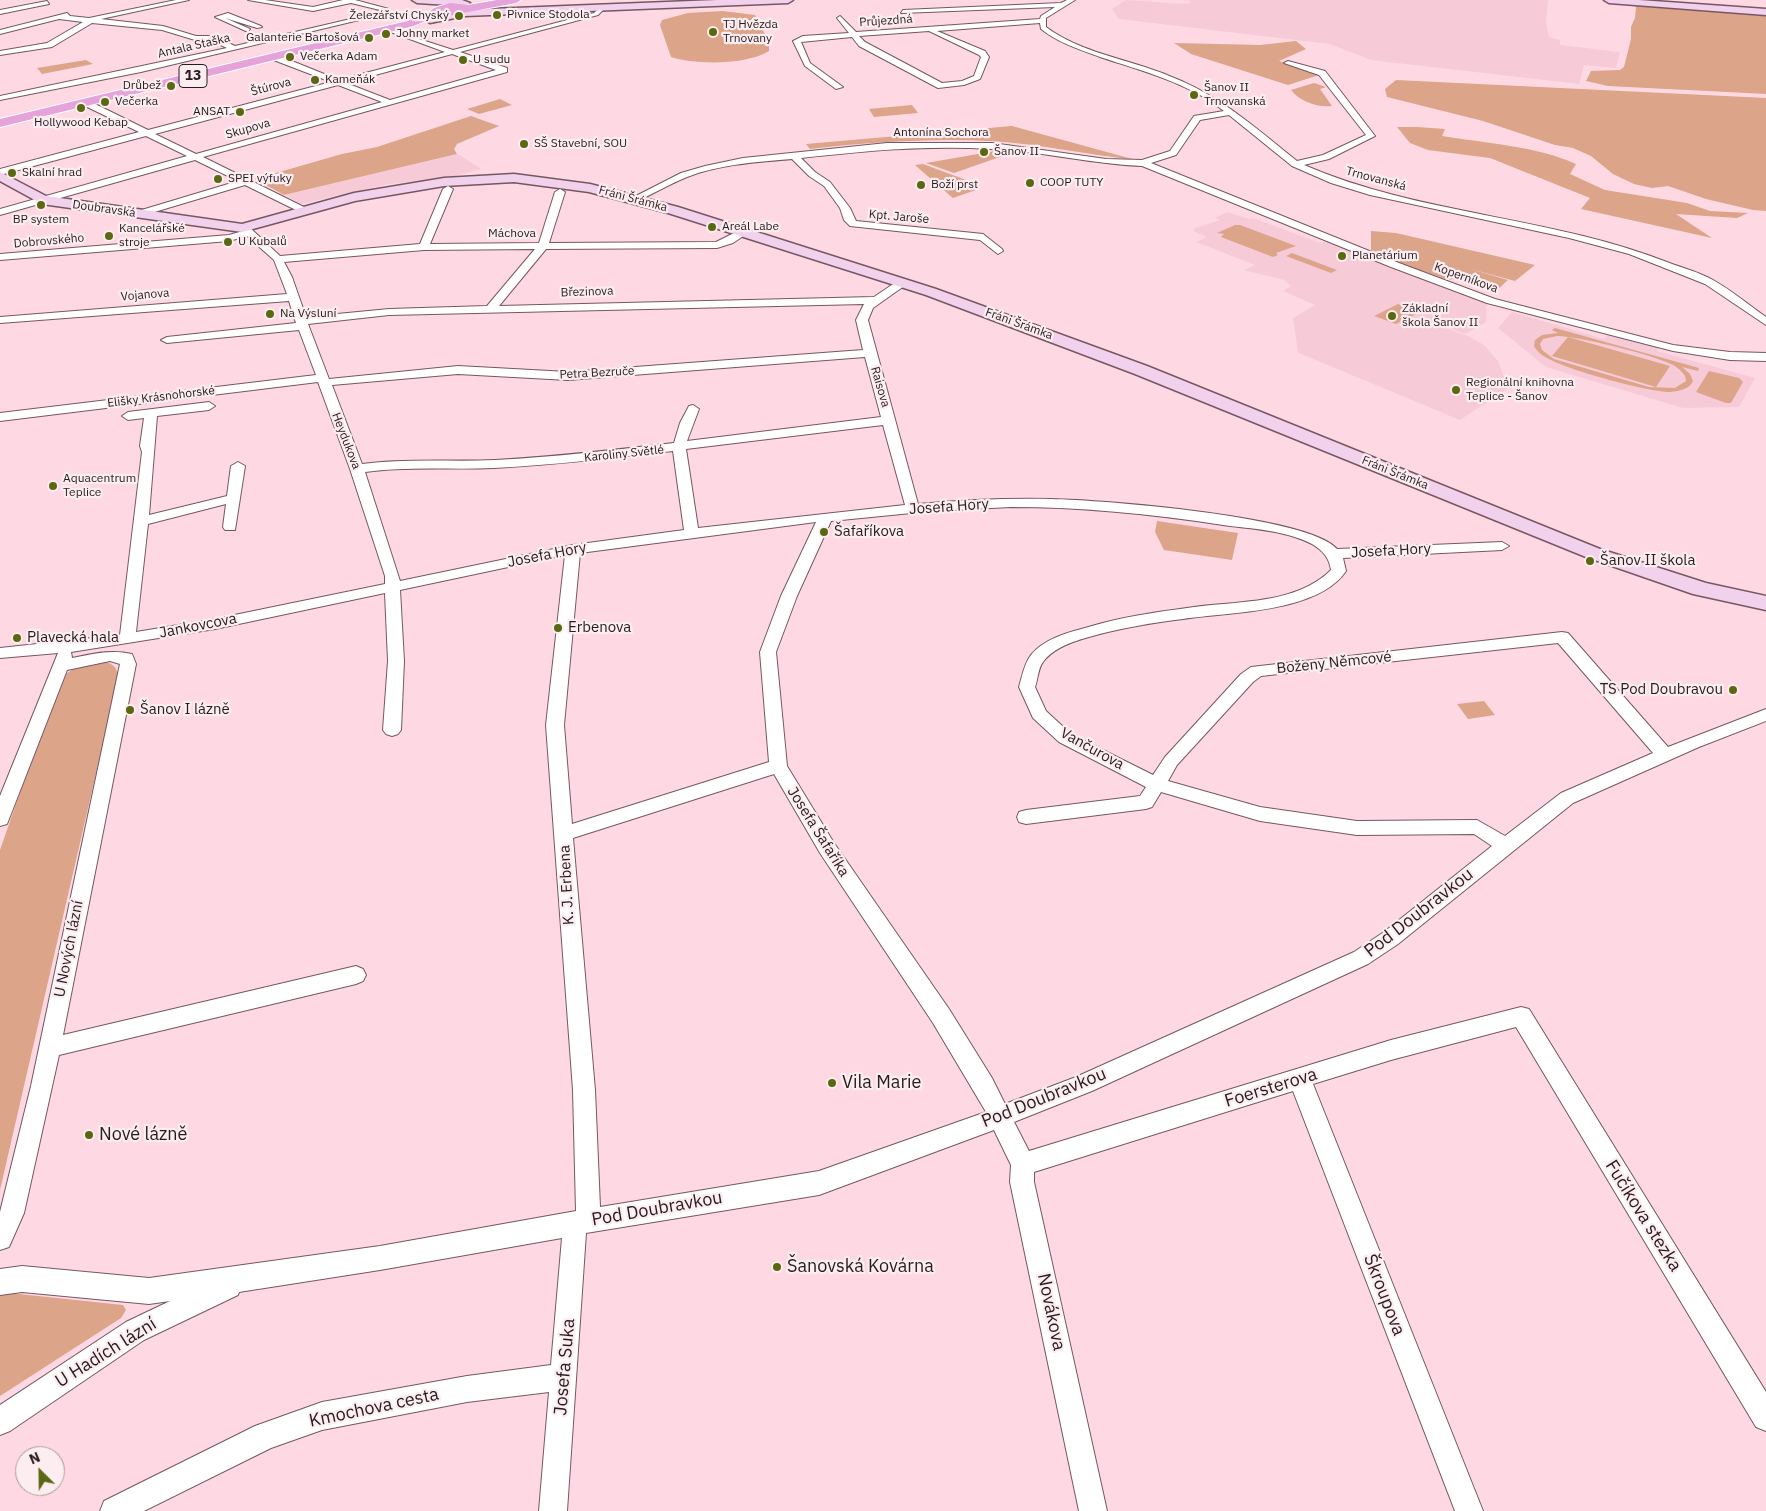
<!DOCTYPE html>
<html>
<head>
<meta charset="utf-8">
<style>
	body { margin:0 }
	#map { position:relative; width:1766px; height:1511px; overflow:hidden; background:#fed9e4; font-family:"IBM Plex Sans",sans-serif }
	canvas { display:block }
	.north { position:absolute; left:15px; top:1446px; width:50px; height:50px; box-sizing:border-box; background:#fcedf1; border:1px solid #a7999d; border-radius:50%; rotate:337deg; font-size:14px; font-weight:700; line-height:20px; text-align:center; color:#271b1f }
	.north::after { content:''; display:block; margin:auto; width:18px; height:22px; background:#5a6811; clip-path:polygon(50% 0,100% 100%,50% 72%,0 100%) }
</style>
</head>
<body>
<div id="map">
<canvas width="1766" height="1511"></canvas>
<div class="north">N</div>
</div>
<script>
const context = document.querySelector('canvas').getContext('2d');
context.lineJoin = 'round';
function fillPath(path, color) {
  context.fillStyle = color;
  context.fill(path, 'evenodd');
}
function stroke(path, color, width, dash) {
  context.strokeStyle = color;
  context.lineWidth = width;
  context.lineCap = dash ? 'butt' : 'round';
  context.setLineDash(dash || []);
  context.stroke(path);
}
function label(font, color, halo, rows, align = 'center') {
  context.font = font + ' "IBM Plex Sans",sans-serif';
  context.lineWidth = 4.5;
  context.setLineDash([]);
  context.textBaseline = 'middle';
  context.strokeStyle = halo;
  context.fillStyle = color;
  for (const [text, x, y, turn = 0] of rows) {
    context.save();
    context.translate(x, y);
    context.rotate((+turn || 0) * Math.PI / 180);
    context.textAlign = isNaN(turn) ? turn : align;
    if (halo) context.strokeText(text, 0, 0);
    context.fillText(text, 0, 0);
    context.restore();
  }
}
fillPath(new Path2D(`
	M1126,0L1187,4L1191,2L1188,0H1548L1546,22L1549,37L1560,40V45L1620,52L1616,68L1584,65L1579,84L1371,60L1330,44L1119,19L1112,9Z
	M458,154L481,169L446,178L389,184L301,204L285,195Z
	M1227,212L1249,219L1253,218L1321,243L1326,239L1487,301L1486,322L1465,334L1447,327L1454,323L1450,321L1441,326L1470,337L1484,345L1498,361L1505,379L1516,383L1460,420L1301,354L1298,352L1293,318L1315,305L1283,291L1291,286L1284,280L1244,270L1255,265L1196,242L1207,237L1193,231L1195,230L1193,229L1220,220L1215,218Z
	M1512,312L1604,339L1608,334L1660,346L1657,351L1755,378L1739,407L1683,408L1546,367L1498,328Z`), '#f7cad8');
fillPath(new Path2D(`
	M1636,6L1766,16V94L1608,86L1586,81L1591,71L1620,70L1624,67L1631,39V27L1635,18Z
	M723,11L755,15L769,42V51C747,65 695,65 671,57L660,25L662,20L688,13Z
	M1296,41L1306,49L1279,61L1319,75L1288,85L1191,54L1174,43L1260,45Z
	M86,60L93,64L42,74L37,68Z
	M1396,80L1766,98V211L1753,210L1706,199L1668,186L1652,188L1634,184L1613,174L1591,156L1573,148L1555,145L1483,121L1387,97L1385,89Z
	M1314,83L1326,87L1320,89L1332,106C1318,108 1299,101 1291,90Z
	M500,99L512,105L479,114L467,109Z
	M912,105L918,113L874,117L869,109Z
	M471,116L499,126L457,144L454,149L457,154L284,195L255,179L342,154L377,147Z
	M1012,126L1136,160C1088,155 1040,144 992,141C931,138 870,142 810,149L806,144Z
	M1418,127L1445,129L1442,136C1484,143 1537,146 1576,164L1570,174L1605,190L1687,203L1710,211L1748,213L1737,218L1676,214L1712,238L1581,209L1590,198L1490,158L1428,150L1410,143L1397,127Z
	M1001,150L1014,152L954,173L926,163Z
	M923,164L974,183V184L931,179L915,165Z
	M932,180L975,185L976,190L953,198Z
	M1235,225H1240L1296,246L1276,253L1278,255L1273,257L1221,237L1224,234L1217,233Z
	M1371,231L1396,233L1535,265L1515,281L1467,268L1508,280L1496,291L1453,279L1448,280L1371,253Z
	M1292,253L1337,270L1331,273L1286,256Z
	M1398,304L1420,312L1396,324L1374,316Z
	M1555,328L1699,368L1698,371L1682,367L1690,374L1693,381C1690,389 1679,391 1670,392C1648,392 1572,371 1551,360C1544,357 1538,353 1534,346L1535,340L1542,335L1558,333L1552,330ZM1557,336C1578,336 1658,356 1675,366C1680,370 1686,374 1686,381L1675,388L1649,387L1554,359L1542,350L1540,344L1543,339Z
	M1568,337L1670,366L1656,387L1552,356Z
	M1709,371L1739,378L1743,382L1731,403H1726L1696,392Z
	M1157,521L1238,533L1232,560L1164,550L1155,532Z
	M100,661C111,662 118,666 118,678L0,1190V850L46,718L64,675L81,664Z
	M1484,701L1495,715L1468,719L1457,704Z
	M0,1292L123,1305L126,1310L121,1318L0,1396Z`), '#dca489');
const street = new Path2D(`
	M176,0H189L101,19L163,26L196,36H214L235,46L372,14L380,10L351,3L313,11L248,0H265L313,7L343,0H355L389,9L376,16L141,72L0,100V96L227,48L210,40H195L162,30L92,23L52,47L0,55V51L47,43L83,22L59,19L0,34V30L67,13L70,16L89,18Z
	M1067,0H1075L1046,18V27C1081,53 1128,59 1167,75C1220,95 1253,126 1297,161L1323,155L1366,135L1319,75L1284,63L1288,61L1325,71L1375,136L1329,159L1304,165C1419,215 1550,216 1667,262C1682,268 1699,272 1713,280C1731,290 1749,305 1766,317V325L1705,284L1629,254L1569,238L1370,195L1331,183L1292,166L1229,115L1200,120L1176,155L1151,163L1399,263L1495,299L1673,345L1730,352L1766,353V361L1730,360L1673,351L1487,303L1391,267L1142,166C1091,164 1041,151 991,149C927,145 864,151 801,158L815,172L830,182L850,208L856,221L983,234L1002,249L1003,251L998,254L980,240L850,226L844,220L840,208L824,186L809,176L792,159C758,162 720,164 687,177C670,184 654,193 638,201L630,199L681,173L705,166L743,158L887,143H992L1106,159L1142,160L1170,151L1194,116L1224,111C1189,83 1142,71 1100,57C1078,49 1059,43 1041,29L1040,23L937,31L985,51L989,57L980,79L964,85L938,88L859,46L852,37L801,42L810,63L843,87L836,89L805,66L793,41L803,36L849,33L837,18L840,16L856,32L1040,19L1041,16L1055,7L901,13L903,10L1061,3ZM929,31L979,55L981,57L974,76L962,81L942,83L865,42L859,36Z
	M47,1L49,4L0,14V10Z
	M603,5L606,7L598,15L460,52L507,68V72L203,157L308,209V213H302L245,185L141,216H135V212L238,181L195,160L0,215V209L187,156L146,136L0,175V169L139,132L83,105V101H89L148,130L331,82L271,59V55H277L339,80L445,52L385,30V28L453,50L594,13ZM452,54L496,70L390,100L346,83ZM338,85L382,102L196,154L155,134Z
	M228,13L261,26L262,27L257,28L225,18L250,29L248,32L215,17Z
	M448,186L453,189L430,244L539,243L555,192L560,189L565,192L549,243L716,242L740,230L749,232L733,243L717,248L546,249L499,306L874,297L899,280H907V284L873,308L868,320L918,504C962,500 1007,498 1051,499C1101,500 1309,516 1337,549L1502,542L1509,546L1502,550L1343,558L1346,571C1318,613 1229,612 1183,619C1151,623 1120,628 1089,637C1074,641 1053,648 1043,662C1038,668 1038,679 1035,687L1046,711L1071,734L1153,775L1165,757L1241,674L1251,667L1562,632L1568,633L1668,747L1766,709V721L1699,747L1573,803L1398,944L1368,964L1092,1091L1014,1122L1029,1151L1391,1040L1521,1007L1529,1009L1766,1392V1431L1756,1427L1516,1027L1391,1060L1313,1084L1483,1511H1455L1293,1091L1034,1172V1182L1107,1511H1079L1010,1182L1011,1165L994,1130L819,1195L586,1233L567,1511H539L549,1392L467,1402L322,1430L271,1448L144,1511H100L104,1501L255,1426L322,1402L467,1376L551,1365L562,1238L380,1270L239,1292L238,1295L144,1340L10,1431L0,1435V1405L126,1322L170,1301L149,1304L22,1292L0,1295V1269L22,1266L149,1278L380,1246L576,1211L573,1090L546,725L565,555L400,590L404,661L401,730L398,734L392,736L386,734L383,730L388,661L385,593L215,629L71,652L72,658C92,654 111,649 132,654L136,664L63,1035L356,966L363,969L366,975L363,981L356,984L59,1055L24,1213L9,1247L0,1250V1212L31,1086L120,664L110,661L67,670L9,819L7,824L0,826V796L58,653L0,658V648L120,635L142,452L140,446L144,418L128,420L122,416L128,412L209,402L215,406L209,410L157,416L149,515L227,496L231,466L238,462L245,466L235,530H225L223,527L226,504L148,524L136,632L215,619L385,584V576L350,469L318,382L0,421V413L316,375L299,330L167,343L161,340L167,337L296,323L289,301L0,323V317L287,294L274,260L247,236L229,241L0,260V254L229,235L243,231L242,228L247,225L280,256L420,244L443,189ZM535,249L487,306L389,309L306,317L292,277L284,262L424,250ZM864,304L856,320L863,350L568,372L458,366L329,379L308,324L389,315ZM865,357L881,417L687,441L699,409L693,405L689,406L680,423L674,443C614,450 555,457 495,460C451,462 406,458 362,464L332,385L458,374L568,380ZM883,425L905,505L698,528L686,449ZM673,451L684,530L573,545L400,581L365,472C407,466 451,470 494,468C554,465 613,458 673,451ZM1011,507C1082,507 1152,514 1223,525C1252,529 1285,530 1312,544C1323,551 1329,557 1331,570C1297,604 1239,601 1194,607C1157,612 1120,617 1085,628C1066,633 1044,639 1031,655C1024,664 1022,677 1019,687L1033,718L1059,742L1146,787L1140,796L1026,810L1019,812L1017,817L1019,822L1026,824L1146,809L1152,807L1161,792L1260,821L1357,835L1474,834L1492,846L1384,932L1354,952L1076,1077L1005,1104L992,1078L949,1009L834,843L787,766L776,652L797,596L831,521L932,511ZM816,522L781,596L760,652L769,762L572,824L564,725L580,553ZM1558,643L1653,753L1561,793L1505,836L1477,820L1357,821L1260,807L1168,781L1177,765L1253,682L1261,676ZM774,774L820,853L933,1023L986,1112L819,1171L600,1207L595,1090L573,838Z`);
const secondary = new Path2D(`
	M412,0H462L470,3L465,6L417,3Z
	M717,0H793L788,3L465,16L430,23L425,20L465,10Z
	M1604,0H1639L1766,9V15L1609,3Z
	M0,172L46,196L242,224L354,193L444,178L514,174L590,184L678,207L936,289L1147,366L1600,549L1706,583L1766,596V610L1693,594L1586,557L1135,374L926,295L668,213L589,192L514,182L444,186L355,201L242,232L42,204L0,181Z`);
const primary = new Path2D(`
	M497,0H521L516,3L452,15C438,13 424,23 410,27L0,127V119L407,21L426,14L434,8L450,3L468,5Z`);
stroke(street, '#765761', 2);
stroke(secondary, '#765761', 3);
stroke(primary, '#fff', 2);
fillPath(street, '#fff');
fillPath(secondary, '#f2d1ed');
fillPath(primary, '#e5a3da');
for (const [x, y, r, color] of [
	[497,15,5,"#5a6811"],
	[459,16,5,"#5a6811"],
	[713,32,5,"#5a6811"],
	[386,34,5,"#5a6811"],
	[369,38,5,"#5a6811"],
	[290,57,5,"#5a6811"],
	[463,60,5,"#5a6811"],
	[315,80,5,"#5a6811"],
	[171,86,5,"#5a6811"],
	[1194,95,5,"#5a6811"],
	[105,102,5,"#5a6811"],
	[81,108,5,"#5a6811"],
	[240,112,5,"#5a6811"],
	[524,144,5,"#5a6811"],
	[984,152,5,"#5a6811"],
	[12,173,5,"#5a6811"],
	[218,179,5,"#5a6811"],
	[1030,183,5,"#5a6811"],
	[921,185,5,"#5a6811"],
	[41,205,5,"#5a6811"],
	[712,227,5,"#5a6811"],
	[109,236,5,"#5a6811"],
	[228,242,5,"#5a6811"],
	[1342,256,5,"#5a6811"],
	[270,314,5,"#5a6811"],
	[1392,316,5,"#5a6811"],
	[1456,390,5,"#5a6811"],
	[53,486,5,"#5a6811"],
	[824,532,5,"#5a6811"],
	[1590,561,5,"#5a6811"],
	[558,628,5,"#5a6811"],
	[17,638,5,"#5a6811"],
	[1733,690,5,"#5a6811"],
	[130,710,5,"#5a6811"],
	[832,1083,5,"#5a6811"],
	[89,1135,5,"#5a6811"],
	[777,1267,5,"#5a6811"]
]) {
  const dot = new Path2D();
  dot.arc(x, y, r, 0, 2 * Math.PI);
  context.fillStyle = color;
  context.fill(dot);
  stroke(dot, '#fcedf1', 2);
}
label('12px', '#271b1f', '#fcedf1', [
	["Pivnice Stodola",507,15],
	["Železářství Chyský",449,16,"right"],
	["TJ Hvězda",723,25],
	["Trnovany",723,39],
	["Johny market",396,34],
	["Galanterie Bartošová",359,38,"right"],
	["Večerka Adam",300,57],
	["U sudu",473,60],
	["Kameňák",325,80],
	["Drůbež",161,86,"right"],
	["Šanov II",1204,88],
	["Trnovanská",1204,102],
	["Večerka",115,102],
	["ANSAT",230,112,"right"],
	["Hollywood Kebap",81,123,"center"],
	["SŠ Stavební, SOU",534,144],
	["Šanov II",994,152],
	["Skalní hrad",22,173],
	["SPEI výfuky",228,179],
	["COOP TUTY",1040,183],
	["Boží prst",931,185],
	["BP system",41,220,"center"],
	["Areál Labe",722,227],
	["Kancelářské",119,229],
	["stroje",119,243],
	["U Kubalů",238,242],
	["Planetárium",1352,256],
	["Základní",1402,309],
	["škola Šanov II",1402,323],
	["Na Výsluní",280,314],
	["Regionální knihovna",1466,383],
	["Teplice - Šanov",1466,397],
	["Aquacentrum",63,479],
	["Teplice",63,493]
], 'left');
label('12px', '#271b1f', '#fcedf1', [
	["Průjezdná",886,21,-4],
	["Antala Staška",194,46,-13],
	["Štúrova",271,87,-15],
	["Skupova",248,129,-16],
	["Antonína Sochora",941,133],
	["Trnovanská",1376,179,15],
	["Fráni Šrámka",633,199,15],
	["Doubravská",104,209,8],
	["Kpt. Jaroše",899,217,5],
	["Máchova",512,234],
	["Dobrovského",49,241,-5],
	["Koperníkova",1466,278,20],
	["Březinova",587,292,-2],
	["Vojanova",145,295,-5],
	["Fráni Šrámka",1019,324,20],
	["Petra Bezruče",597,373,-3],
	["Raisova",880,387,74],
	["Elišky Krásnohorské",161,397,-7],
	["Heydukova",346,441,69],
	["Karoliny Světlé",624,454,-6],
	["Fráni Šrámka",1395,473,22]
]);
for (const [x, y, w] of [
	[193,76,28]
]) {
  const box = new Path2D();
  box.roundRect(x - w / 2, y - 11.5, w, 23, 4);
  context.fillStyle = '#fcedf1';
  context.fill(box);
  stroke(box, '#271b1f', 1);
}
label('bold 14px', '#271b1f', null, [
	["13",193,76]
]);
label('15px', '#271b1f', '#fcedf1', [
	["Josefa Hory",949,507,-4],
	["Josefa Hory",1391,551,-3],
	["Josefa Hory",547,555,-11],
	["Jankovcova",198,626,-11],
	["Boženy Němcové",1334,663,-6],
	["Vančurova",1092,749,29],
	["Josefa Šafaříka",818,832,58],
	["K. J. Erbena",567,885,-93],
	["U Nových lázní",69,949,-79]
]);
label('15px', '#271b1f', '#fcedf1', [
	["Šafaříkova",834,532],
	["Šanov II škola",1600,561],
	["Erbenova",568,628],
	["Plavecká hala",27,638],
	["TS Pod Doubravou",1723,690,"right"],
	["Šanov I lázně",140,710]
], 'left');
label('18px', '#271b1f', '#fcedf1', [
	["Pod Doubravkou",1419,913,-38],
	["Foersterova",1271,1088,-17],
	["Pod Doubravkou",1044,1098,-22],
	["Pod Doubravkou",657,1209,-10],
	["Fučíkova stezka",1643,1216,58],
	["Škroupova",1384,1295,69],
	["Novákova",1051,1312,78],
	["U Hadích lázní",106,1353,-32],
	["Josefa Suka",565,1367,-85],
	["Kmochova cesta",374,1408,-12]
]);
label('18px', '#271b1f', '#fcedf1', [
	["Vila Marie",842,1083],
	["Nové lázně",99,1135],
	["Šanovská Kovárna",787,1267]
], 'left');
</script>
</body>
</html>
